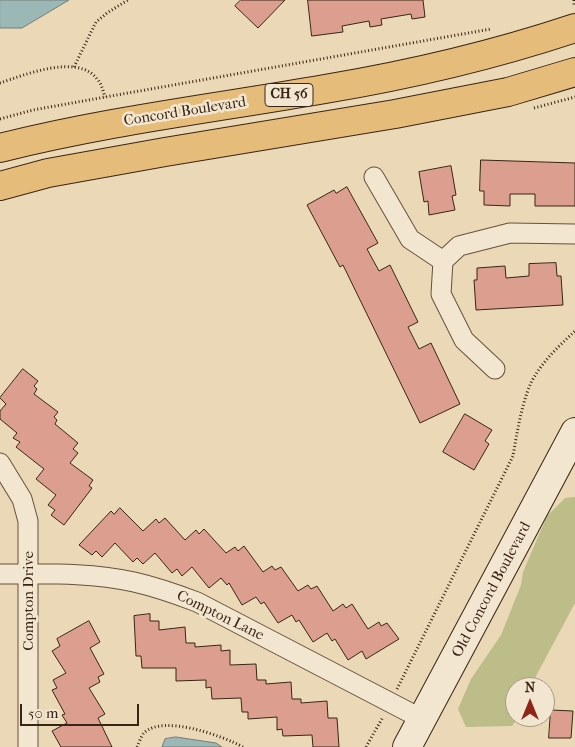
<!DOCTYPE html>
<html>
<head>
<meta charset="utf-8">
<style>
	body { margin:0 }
	#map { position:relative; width:575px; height:747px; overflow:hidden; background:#ebd8b6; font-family:"IM FELL French Canon",serif }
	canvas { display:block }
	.north { position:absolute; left:505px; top:677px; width:50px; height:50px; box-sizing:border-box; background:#f2e6d0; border:1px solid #a89985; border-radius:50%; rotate:0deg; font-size:14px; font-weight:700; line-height:20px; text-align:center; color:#392515 }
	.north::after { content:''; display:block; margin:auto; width:18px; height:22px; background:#8f2418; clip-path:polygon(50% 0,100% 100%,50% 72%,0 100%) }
	.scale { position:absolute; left:20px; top:704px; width:119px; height:22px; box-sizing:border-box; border:2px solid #392515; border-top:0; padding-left:6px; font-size:15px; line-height:18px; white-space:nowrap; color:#392515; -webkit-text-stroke:4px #f2e6d0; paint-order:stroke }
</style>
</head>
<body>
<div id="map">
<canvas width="575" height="747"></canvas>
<div class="north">N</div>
<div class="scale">50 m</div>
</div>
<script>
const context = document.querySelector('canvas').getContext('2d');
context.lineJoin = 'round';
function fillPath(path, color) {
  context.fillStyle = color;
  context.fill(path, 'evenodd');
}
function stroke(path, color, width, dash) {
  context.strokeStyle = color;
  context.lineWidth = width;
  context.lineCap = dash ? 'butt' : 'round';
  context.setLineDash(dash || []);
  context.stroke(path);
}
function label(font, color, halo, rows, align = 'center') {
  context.font = font + ' "IM FELL French Canon",serif';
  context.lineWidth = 5;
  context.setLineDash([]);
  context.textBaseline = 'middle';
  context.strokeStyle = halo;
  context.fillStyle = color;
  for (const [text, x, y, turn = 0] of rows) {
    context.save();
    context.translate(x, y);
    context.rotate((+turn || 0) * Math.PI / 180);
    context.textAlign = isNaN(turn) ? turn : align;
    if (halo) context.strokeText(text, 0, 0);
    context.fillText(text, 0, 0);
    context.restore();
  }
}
fillPath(new Path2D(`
	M575,497V603L536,676L533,687H515V717H519L512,726L466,727L458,709L471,679L501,635L521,585L523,572L547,516L565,498Z`), '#bdbd89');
const water = new Path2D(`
	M0,0H69L22,28H0Z
	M176,737L216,743L222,747H162L165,739Z`);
fillPath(water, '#9bb8b7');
stroke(water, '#747d76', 1);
const building = new Path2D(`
	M241,0H285L258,28L235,6Z
	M308,0H423L425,17L412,19L411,14L381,19L382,25L370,27L369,21L342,26L343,32L312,36Z
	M481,160L575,163V206H535V194H510V206L484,205V191H480Z
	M451,166L456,195L452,196L455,210L429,215L428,201L424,202L419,172Z
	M347,187L378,243L367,249L379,271L390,265L418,322L408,327L419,349L431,343L460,404L420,423L343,265L340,267L307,205L334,190L336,193Z
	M556,263L557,276H561L563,305L476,310L474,280H477V268L505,266L506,278L529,276V264Z
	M23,369L38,381L34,386L37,389L34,394L58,412L54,417L57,420L55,424L78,443L73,449L78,453L70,463L93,480L89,486L92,488L64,525L51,515L55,510L48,505L56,495L36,479L44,469L16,447L20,442L13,438L17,433L0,419V411L6,404L0,398Z
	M465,414L492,430L485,441L489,444L474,470L443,452Z
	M120,508L143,531L156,519L159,523L165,518L185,540L196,530L199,534L204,529L226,553L235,547L238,551L244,546L263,572L272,566L275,570L281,567L298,591L308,585L311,589L317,586L333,611L343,604L346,608L352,604L368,629L379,622L381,626L387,623L399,639L366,659L362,651L348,660L335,639L332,641L327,633L313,642L299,620L296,622L292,615L278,623L264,602L261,604L256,597L242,605L229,583L227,585L221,578L209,588L192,567L182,576L177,569L172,573L155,553L143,564L137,558L133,562L115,543L102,557L96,551L92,555L79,545L111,511L114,514Z
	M150,614V621H159V630L185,627L186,643H195V647L221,645V651L230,650V665L256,664L257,680H266V684L291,682L292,699H301V703L327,701L328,718H337L339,747H313L312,735L283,736L282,729L277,730V717L248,719V712H242L241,698L212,699L211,687L206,688V680L176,681V668H142L141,656H136L134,616Z
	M89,621L100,642L90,648L104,674L98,677L100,682L89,688L105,714L98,718L112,747H61L52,731L67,723L62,715L65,714L52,690L57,688L53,680L66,673L52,651L60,646L57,639Z
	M551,710L573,711L571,738H549Z`);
fillPath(building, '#dc9f8f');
stroke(building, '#392515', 1);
const street = new Path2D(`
	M374,177L410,239L443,261
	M495,369L464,340L441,294L443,261L459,246L510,233L575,234
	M0,463L22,499L28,521V747
	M0,574C45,574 90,572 134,582C156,587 176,594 197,602L422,719`);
const secondary = new Path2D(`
	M407,747L575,432`);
const primary = new Path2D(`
	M0,148C107,121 216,108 325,89C409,75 494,55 575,28
	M0,186L48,173L165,152L395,114L508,92L575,72`);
stroke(street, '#66523d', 21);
stroke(secondary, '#392515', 30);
stroke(primary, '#392515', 30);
stroke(new Path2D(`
	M574,0V7
	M74,67L96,22L107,13L128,0
	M0,83C24,75 78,53 97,79C102,84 103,91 105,97
	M534,108L575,97
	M0,119L33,110L111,96L491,29
	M397,689L513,456C517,433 523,393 536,374C546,358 561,344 575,331
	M137,747C139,743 141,736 144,733C163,714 223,736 243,747
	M366,747L383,717`), '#392515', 3, [1, 2.5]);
stroke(street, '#f2e6d0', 19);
stroke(secondary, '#f2e6d0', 28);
stroke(primary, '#e6bc7b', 28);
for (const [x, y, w] of [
	[289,95,48]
]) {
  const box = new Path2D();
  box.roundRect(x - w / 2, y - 11.5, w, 23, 4);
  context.fillStyle = '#f2e6d0';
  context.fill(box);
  stroke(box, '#392515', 1);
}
label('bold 14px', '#392515', null, [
	["CH 56",289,95]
]);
label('15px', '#392515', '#f2e6d0', [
	["Concord Boulevard",185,112,-9],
	["Old Concord Boulevard",492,590,-62],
	["Compton Drive",29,601,-90],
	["Compton Lane",220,616,26]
]);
</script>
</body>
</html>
